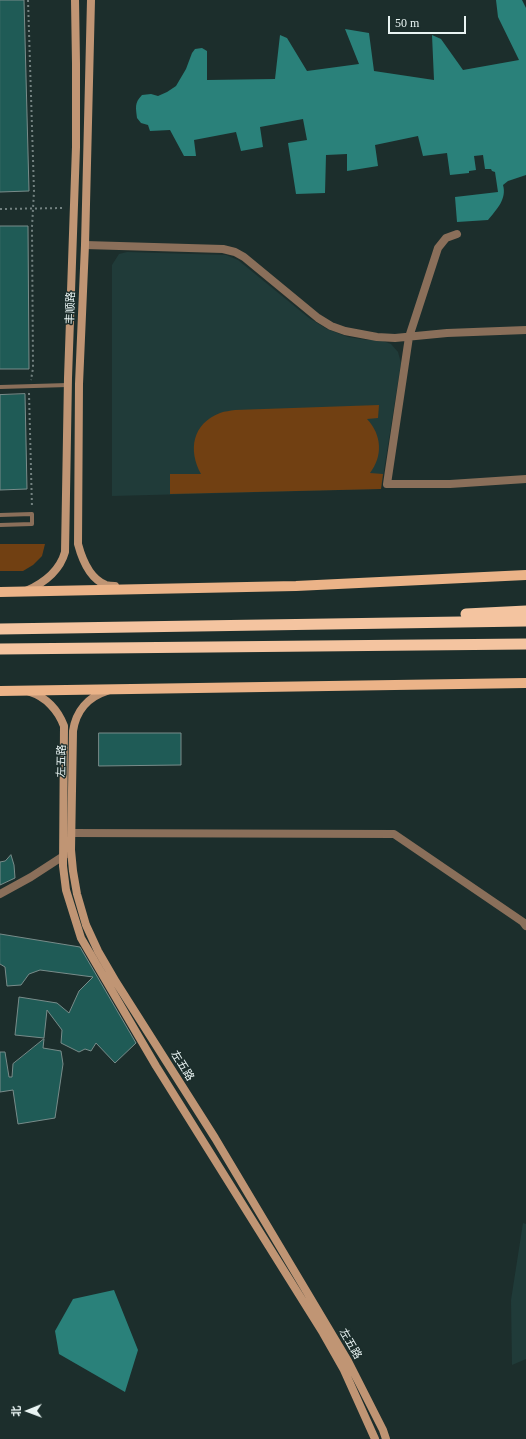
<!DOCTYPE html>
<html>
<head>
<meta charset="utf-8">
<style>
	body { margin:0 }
	#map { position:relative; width:526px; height:1439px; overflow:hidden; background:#1c2e2c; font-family:"Times New Roman","Noto Sans SC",serif }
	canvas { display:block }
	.north { position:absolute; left:8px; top:1391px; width:40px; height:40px; -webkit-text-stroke:3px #1c2e2c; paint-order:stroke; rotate:269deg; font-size:11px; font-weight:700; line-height:16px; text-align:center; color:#e9f4f3 }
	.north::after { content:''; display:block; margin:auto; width:14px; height:18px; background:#e9f4f3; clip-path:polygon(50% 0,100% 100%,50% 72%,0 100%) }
	.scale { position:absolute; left:388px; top:16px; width:78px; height:18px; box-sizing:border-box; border:2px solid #e9f4f3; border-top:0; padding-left:5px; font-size:12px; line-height:14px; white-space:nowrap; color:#e9f4f3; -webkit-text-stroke:3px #1c2e2c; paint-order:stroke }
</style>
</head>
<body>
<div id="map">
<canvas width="526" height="1439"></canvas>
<div class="north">北</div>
<div class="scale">50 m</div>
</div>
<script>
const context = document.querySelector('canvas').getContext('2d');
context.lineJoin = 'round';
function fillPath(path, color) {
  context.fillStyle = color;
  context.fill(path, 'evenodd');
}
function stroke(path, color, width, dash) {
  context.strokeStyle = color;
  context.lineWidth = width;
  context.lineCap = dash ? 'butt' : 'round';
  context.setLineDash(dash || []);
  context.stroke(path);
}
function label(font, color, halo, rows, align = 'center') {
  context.font = font + ' "Times New Roman","Noto Sans SC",serif';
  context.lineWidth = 3;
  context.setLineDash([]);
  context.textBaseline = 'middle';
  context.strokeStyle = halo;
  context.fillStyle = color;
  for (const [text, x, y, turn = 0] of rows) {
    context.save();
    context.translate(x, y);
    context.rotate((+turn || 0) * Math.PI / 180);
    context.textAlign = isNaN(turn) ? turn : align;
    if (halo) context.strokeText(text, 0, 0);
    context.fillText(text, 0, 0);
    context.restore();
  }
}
fillPath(new Path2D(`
	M127,252L226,255L238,260L309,318L327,329L348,337L367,340H380L391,344L398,352L401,363L381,489L112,496V265L119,254Z
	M523,1223L526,1224V1359L512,1365L511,1300Z`), '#203b39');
fillPath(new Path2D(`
	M379,405L378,418L367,419C382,435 383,456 370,473L383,474L381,489L170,494V474H201C188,450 192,424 220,413C225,411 230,411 235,410Z
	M0,544H45L42,556L33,565L23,571H0Z`), '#714012');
fillPath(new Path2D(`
	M496,0H522L526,8V175L508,181L503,185C507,199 497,209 488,220L457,222L455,197L498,192L495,172L492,171L491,169H485L483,155L474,156L476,170L469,171V173L450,175L447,153L423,156L418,136L375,145L378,166L347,171V154L326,155L325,193L296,194L288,143L307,140L303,119L260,127L263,147L241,151L236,132L194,140L196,156H184L170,130L150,131L148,125L141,123L137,118C136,108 134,103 142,95L151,94L158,96L167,92L176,86L186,69L192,53L195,49L202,48L207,51V80L275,79L280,35L287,38L307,71L359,64L345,29L369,33L374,71L434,80L432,35L441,39L463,70L519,60L498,17Z
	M114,1290L138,1350L125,1392L59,1354L55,1331L73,1299Z`), '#2a817a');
const building = new Path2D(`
	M0,0H24L29,191L0,192Z
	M0,226H28L29,369H0Z
	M25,394L27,489L0,490V395Z
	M99,733H181V765L99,766Z
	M11,855L14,865L15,878L0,885V862L5,861Z
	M0,934L80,947L136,1043L115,1063L96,1043L91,1051L85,1049L79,1052L61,1043L62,1030L47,1010L44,1038L15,1035L19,997L57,1003L69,1013L79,991L93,977L40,970L29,974L21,985L7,986L5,967L0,964Z
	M44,1039L43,1048L61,1051L63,1064L55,1118L18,1124L13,1090L0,1092V1052H5L9,1077H12L13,1064Z`);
fillPath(building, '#1f5b56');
stroke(building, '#788c8a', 1);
stroke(new Path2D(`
	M28,0L34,191L32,227L33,368L31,380
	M0,209L65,208
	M29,393L32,508`), '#738281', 2, [2, 3]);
stroke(new Path2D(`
	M0,387L68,385
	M0,515L32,514V524L0,525`), '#8a6f5a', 4);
stroke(new Path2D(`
	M457,234L446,238L438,248L409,337L387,484H450L526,479
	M85,245L223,249L235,252L244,257L318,318L331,326L345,331L377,337L395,338L447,333L526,330
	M72,833L394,834L523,922L526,926
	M0,894L31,877L68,853`), '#8a6f5a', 8);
stroke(new Path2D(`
	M91,0L85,245L79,384L78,544C82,559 90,579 106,585C109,586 113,586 115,586
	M26,591C44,583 60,570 65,552L68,378L76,147V64L75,0
	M107,691C88,697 76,711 73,731L71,850L73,871L77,894L86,925L98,951L116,982L215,1138L348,1361L383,1430L386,1439
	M30,692C46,697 58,710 64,726L63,866L66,890L81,938L156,1066L323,1333L344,1370L375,1439`), '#c09574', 8);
stroke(new Path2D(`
	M0,592L296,586L526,575
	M0,691L526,683`), '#ebb388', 10);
stroke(new Path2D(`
	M466,614L526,611
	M0,629L526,621
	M0,649L526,644`), '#f4c4a0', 11);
label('11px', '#e9f4f3', '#1c2e2c', [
	["丰顺路",71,308,-88],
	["左五路",62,761,-89],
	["左五路",182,1066,58],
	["左五路",350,1344,60]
]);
</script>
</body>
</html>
